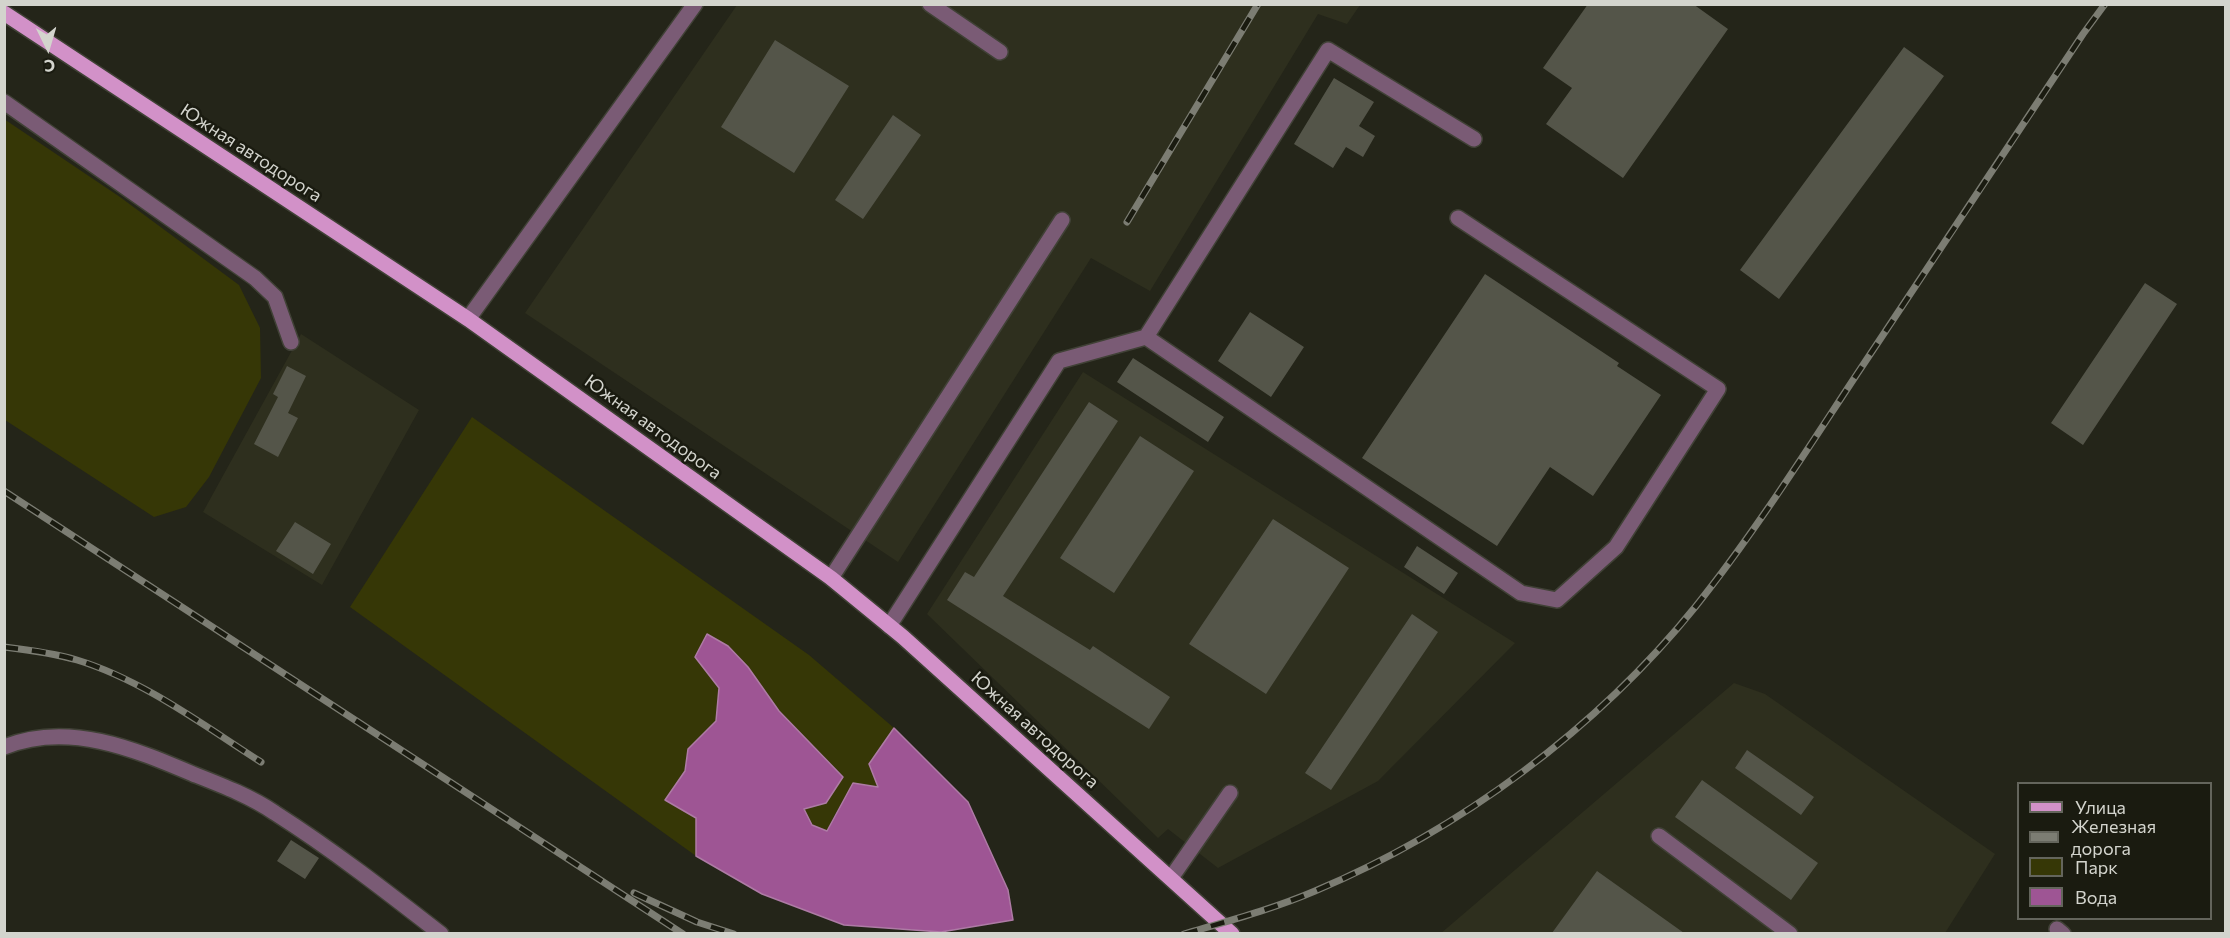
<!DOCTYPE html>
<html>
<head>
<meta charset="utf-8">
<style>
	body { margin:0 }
	#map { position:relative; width:2230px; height:938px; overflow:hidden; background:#242519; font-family:Commissioner,sans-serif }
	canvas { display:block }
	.frame { position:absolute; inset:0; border:6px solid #d3d4cd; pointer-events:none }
	.legend { position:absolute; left:2017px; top:782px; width:195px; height:138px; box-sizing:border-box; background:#1a1b10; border:2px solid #64655c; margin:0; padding:8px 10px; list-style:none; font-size:18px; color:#d3d4cd }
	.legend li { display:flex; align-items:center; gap:12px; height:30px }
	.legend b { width:30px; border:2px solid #64655c }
	.north { position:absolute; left:18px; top:18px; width:60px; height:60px; -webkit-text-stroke:4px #1a1b10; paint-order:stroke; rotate:175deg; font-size:16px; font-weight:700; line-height:24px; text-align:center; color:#d3d4cd }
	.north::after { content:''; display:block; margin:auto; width:21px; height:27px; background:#d3d4cd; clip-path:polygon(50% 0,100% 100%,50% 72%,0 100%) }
</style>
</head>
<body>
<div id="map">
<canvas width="2230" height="938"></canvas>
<div class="frame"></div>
<ul class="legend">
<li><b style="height:8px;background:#d291c8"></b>Улица</li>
<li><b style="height:8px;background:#7c7d73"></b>Железная дорога</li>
<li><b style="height:16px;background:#363706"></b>Парк</li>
<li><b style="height:16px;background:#9e5594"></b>Вода</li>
</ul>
<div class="north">С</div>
</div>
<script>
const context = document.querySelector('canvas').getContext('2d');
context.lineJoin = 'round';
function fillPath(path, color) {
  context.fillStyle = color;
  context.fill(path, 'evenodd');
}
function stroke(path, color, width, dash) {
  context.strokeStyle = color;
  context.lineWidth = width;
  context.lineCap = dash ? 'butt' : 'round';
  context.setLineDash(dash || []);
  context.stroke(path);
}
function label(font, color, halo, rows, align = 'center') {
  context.font = font + ' Commissioner,sans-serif';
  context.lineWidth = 5;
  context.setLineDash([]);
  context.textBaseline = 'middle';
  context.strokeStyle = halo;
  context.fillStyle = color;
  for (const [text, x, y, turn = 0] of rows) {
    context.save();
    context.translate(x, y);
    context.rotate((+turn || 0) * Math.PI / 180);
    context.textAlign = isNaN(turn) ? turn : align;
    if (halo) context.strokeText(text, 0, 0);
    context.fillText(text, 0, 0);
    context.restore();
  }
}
fillPath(new Path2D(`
	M737,5H1360L1347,24L1318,14L1150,291L1091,258L898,562L525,313Z
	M301,334L419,410L322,585L203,512Z
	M1083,372L1515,643L1378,781L1218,868L1168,829L1158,838L927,614Z
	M1734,683L1765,694L1995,854L1945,933L1440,934Z`), '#2e2f1e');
fillPath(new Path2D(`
	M4,119L120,197L239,285L260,328L261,378L209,477L186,507L154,517L5,420Z
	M472,417L809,655L894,728L869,764L878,787L853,784L834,816L827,831L812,825L804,809L843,776L779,711L748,667L728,646L695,657L719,688L716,721L688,749L685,771L665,800L696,818V856L350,607Z`), '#363706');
const water = new Path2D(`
	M707,634L728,646L748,667L779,711L843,777L826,803L804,809L812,825L827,831L853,783L878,787L869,764L894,728L968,802L1008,890L1013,920L941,932L844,925L762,894L696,856V818L665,800L685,771L688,749L716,721L719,688L695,657Z`);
fillPath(water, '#9e5594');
stroke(water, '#ae7ba5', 1.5);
fillPath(new Path2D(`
	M1588,4H1693L1728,29L1623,178L1546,124L1572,88L1543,68Z
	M775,40L849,86L794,173L721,127Z
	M1904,47L1944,76L1779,299L1740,270Z
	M1334,78L1374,102L1359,126L1375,136L1363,157L1346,147L1333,168L1294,144Z
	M893,115L921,135L863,219L835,200Z
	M1485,274L1619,363L1617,366L1661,395L1593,496L1550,467L1497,546L1362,458Z
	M2145,283L2177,304L2083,445L2051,423Z
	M1250,312L1304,347L1271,397L1218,361Z
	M1133,358L1224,417L1208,442L1117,382Z
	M287,366L306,376L288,413L298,418L278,457L254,444L278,397L273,394Z
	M1089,402L1118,421L1003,596L1090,650L1093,646L1170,697L1149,729L947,600L965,572L974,577Z
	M1140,436L1194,471L1114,593L1060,558Z
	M1273,519L1349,568L1266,694L1189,644Z
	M295,522L331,544L313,574L276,551Z
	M1417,546L1458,573L1444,594L1404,567Z
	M1412,614L1438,632L1331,790L1305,773Z
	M1747,750L1814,797L1801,815L1735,768Z
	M1702,780L1818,863L1791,900L1675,817Z
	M291,840L319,858L305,879L277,861Z
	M1597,871L1684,933H1552Z`), '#545549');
const minor = new Path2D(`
	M930,4L1000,52
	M4,102L255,278L275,297L291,342
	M468,319L695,4
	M1146,337L1521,593L1557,600L1616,547L1718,389L1458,218
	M831,578L1062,220
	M889,626L1059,361L1146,337L1328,50L1474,139
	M4,747C68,721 134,749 193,774C221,785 250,796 275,813C333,850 387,892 441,934
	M1659,836L1790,934
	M1171,878L1230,793
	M2057,929L2063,934`);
const major = new Path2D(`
	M4,13L468,319L831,578L903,637L1232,934`);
stroke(minor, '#404136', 18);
stroke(major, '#404136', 18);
stroke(minor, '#7a5b75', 15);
stroke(major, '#d291c8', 15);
const rail = new Path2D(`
	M1127,222L1258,4
	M4,491L683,934
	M4,647C29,650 53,653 77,660C143,680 203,725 261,762
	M634,893L697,922L734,934
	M1184,934C1228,921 1273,909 1315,891C1460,830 1597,729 1696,606C1756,531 1808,448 1861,368C1935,257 2009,146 2083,34L2105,4`);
stroke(rail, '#7c7d73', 7);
stroke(rail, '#1a1b10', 4.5, [14]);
label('18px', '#d3d4cd', '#1a1b10', [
	["Южная автодорога",251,153,33],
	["Южная автодорога",653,427,36],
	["Южная автодорога",1035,730,42]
]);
</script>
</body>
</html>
